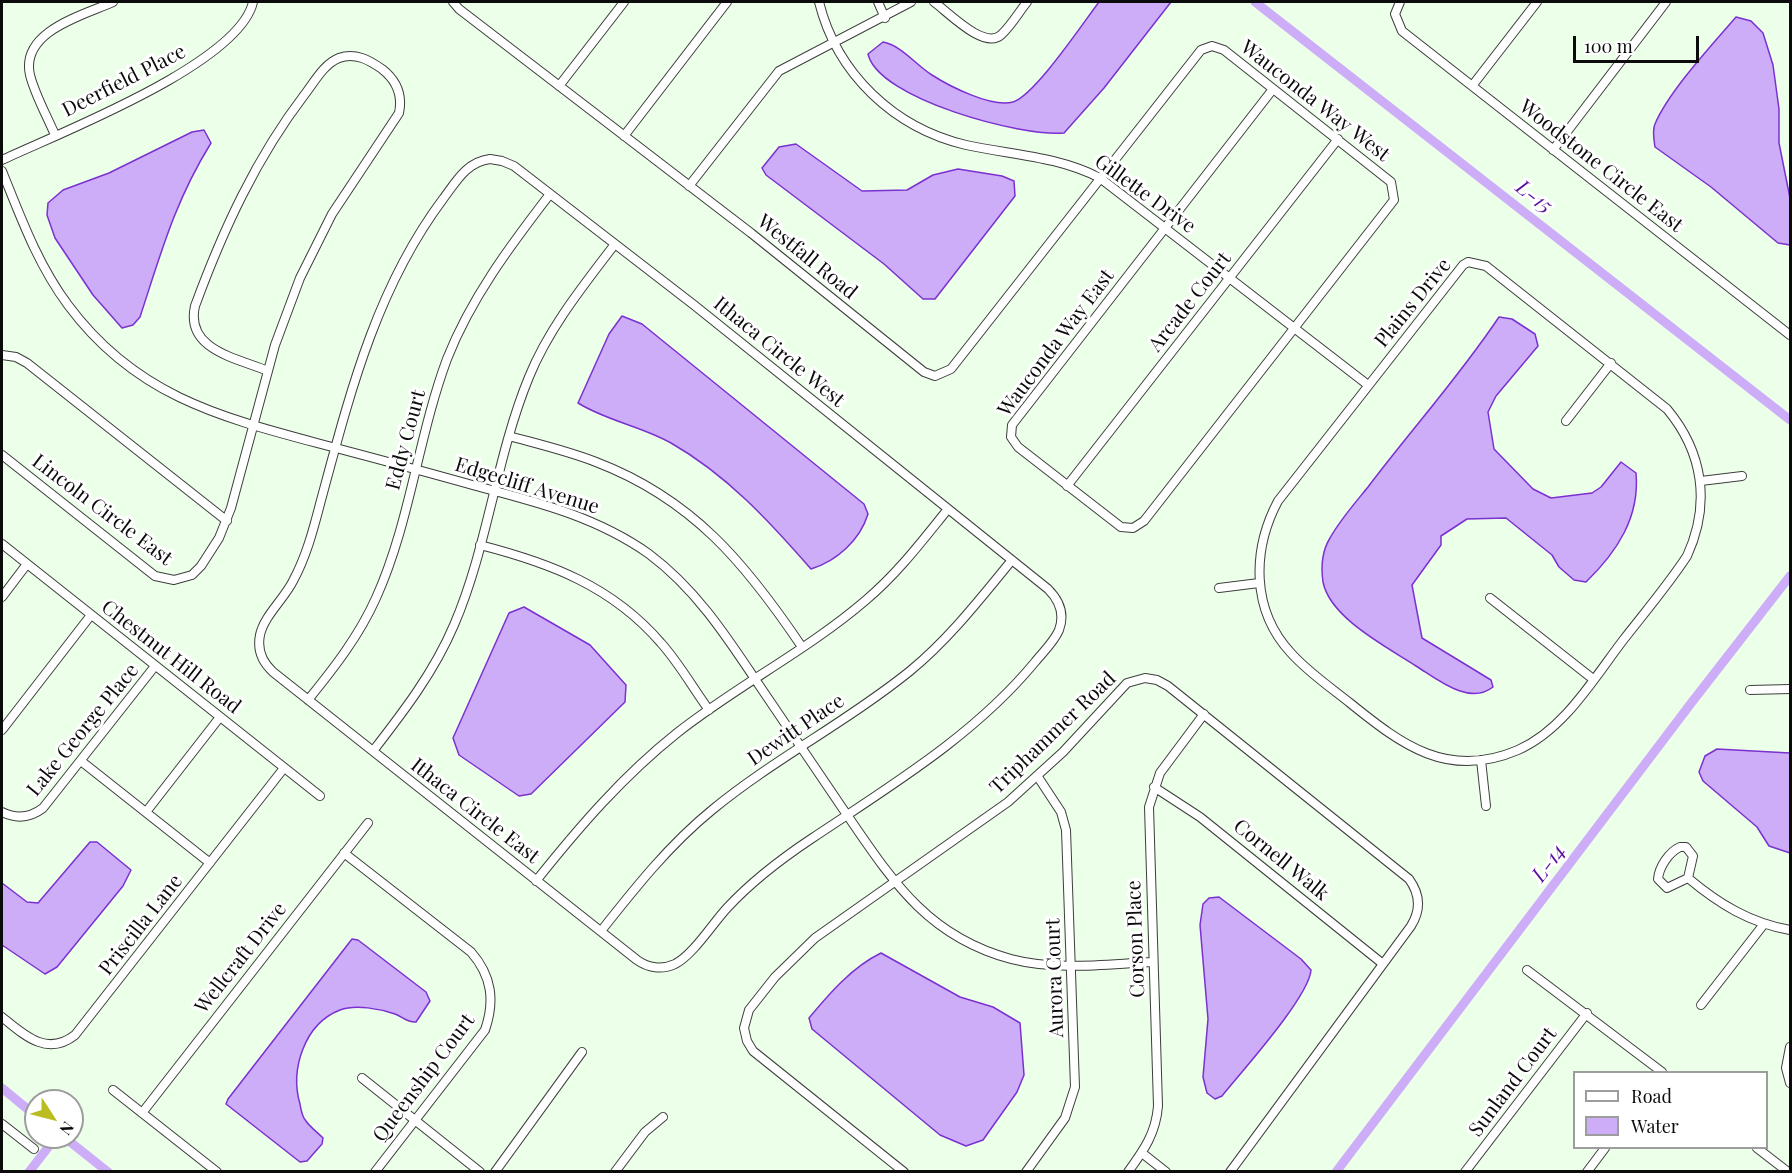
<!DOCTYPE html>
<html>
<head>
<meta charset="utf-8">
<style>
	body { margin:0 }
	#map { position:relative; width:1792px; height:1173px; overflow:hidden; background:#ecffe9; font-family:"Playfair Display",serif }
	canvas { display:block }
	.frame { position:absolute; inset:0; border:3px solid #0b0b0b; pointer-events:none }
	.legend { position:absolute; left:1573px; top:1071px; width:195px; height:78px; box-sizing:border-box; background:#fff; border:2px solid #9d9d9d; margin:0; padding:8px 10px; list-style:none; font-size:18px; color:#0b0b0b }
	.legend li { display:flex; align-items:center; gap:12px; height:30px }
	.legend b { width:30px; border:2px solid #9d9d9d }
	.north { position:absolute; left:24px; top:1089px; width:60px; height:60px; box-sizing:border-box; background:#fff; border:2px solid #9d9d9d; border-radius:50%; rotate:126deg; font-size:16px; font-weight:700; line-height:24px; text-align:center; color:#0b0b0b }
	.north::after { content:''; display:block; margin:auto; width:21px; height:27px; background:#babd20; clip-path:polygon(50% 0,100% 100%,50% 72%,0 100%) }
	.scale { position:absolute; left:1573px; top:36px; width:126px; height:27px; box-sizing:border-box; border:3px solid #0b0b0b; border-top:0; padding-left:8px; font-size:18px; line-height:21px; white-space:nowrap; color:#0b0b0b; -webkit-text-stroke:4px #fff; paint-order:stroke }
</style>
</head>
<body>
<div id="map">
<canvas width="1792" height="1173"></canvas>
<div class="frame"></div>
<ul class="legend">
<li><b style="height:8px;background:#fff"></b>Road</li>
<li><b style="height:16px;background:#cdacf8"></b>Water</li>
</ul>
<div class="north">N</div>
<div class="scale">100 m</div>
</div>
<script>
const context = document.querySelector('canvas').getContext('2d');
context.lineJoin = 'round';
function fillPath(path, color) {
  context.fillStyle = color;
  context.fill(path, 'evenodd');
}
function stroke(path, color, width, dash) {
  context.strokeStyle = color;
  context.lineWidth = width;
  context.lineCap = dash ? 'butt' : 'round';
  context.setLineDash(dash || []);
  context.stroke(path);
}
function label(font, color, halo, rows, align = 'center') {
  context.font = font + ' "Playfair Display",serif';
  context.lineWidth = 6;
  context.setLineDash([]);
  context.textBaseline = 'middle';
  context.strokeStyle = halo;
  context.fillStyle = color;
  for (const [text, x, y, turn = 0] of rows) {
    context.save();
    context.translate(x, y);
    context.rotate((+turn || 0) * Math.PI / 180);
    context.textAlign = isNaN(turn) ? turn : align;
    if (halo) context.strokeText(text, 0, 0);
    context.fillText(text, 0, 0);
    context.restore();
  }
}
const water = new Path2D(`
	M1099,2H1171L1104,88L1064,133C1022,137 878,99 868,54L883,42C901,45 916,65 932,75C949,86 992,108 1013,102C1035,95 1083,23 1099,2Z
	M1736,17L1751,21L1763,33L1773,65L1779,109V143L1790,198V245L1778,243L1711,187L1655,147C1654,140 1652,130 1655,124C1669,91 1712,45 1736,17Z
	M204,130L211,143C175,201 161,253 140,317L133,325L122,328L93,295L55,238L47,215L48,203L63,190L109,173L192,132Z
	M796,144L862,191L907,190L933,175L958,169L1002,176L1014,181L1015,196L935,299H923L884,264L766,175L762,168L779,147Z
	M622,316L642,324L864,504L868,514C860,540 837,561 811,569C769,521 727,475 671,443C641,426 607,421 578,403L609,334Z
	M1499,317L1512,319L1535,334L1538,346L1496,396L1488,412L1494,449L1533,489L1551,498L1592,493L1601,487L1621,462L1636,473C1640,517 1617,552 1586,582L1574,580L1559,567L1552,555L1506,518L1467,519L1441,536V545L1412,585L1422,638L1491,680L1493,687C1469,706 1437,679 1416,666C1387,647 1330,618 1323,582C1321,568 1322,551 1330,538C1340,520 1355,503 1368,487C1411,430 1459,377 1499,317Z
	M524,607L590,645L626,685L625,702L531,794L519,796L459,755L453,738L509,613Z
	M1717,749L1790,753V853L1769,846L1757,827L1703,781L1699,772L1705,756Z
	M90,842H97L131,870L123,886L57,967L45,974L2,945V883L27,902L38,903Z
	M1219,897L1301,959L1311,970C1309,997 1242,1071 1222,1096L1215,1099L1207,1093L1203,1077L1208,1019L1200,925L1203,904L1209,898Z
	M352,939L358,940L426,992L430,1001L416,1022C408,1023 403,1017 395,1014C380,1009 356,1004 340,1010C304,1024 290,1070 300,1104C301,1110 302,1117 306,1121C310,1127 317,1132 323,1138L322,1144L307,1161L300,1162L226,1104L228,1099Z
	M881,953L960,997L993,1007L1020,1023L1024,1075L1017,1092L983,1140L966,1146L940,1135L812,1029L809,1018C829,994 852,967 881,953Z`);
fillPath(water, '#cdacf8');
stroke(water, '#7b31d0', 1.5);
stroke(new Path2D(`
	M1255,2L1790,420
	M2,1088L36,1116
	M64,1137L108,1172
	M29,1172L56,1137
	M1336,1172L1692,702L1790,576`), '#cdacf8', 9);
const minor = new Path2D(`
	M453,2L459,9L751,233L924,372L935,376L951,369L1201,50L1212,46L1224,50L1391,182L1394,200L1144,521L1133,528L1121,527L1018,447L1011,437L1012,425L1273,89
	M819,2C837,74 894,128 966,145C1012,155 1057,156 1100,178L1368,385
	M878,2L885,18
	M934,2C948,12 984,50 1001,35C1011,26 1019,12 1027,2
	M1400,2L1395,14L1402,31L1790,335
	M559,86L624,2
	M1472,86L1537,2
	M55,135C47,116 35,95 30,75C20,31 84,15 113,2
	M624,136L727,2
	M1553,150L1666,2
	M490,159L502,161L514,166L694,305L1048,589C1059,600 1065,614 1059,630C1054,642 1043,652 1035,662C974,736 890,786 811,839C781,859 752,881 727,908C713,923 693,955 675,964C662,970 648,968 637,960L273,672C262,662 257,650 260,635C264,616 284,599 293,581C306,557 313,531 320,504C349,397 375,290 443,199C456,182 466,162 490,159Z
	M2,160C59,133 239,64 253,2
	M2,171C21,218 38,265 68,305C134,394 216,416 317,443C370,457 423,471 476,486C537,502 597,517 649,554C696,589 727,637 759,685C787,726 815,767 843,809C890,877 925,936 1011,959C1057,971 1106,964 1153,962
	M689,186L779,71L911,2
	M1468,262L1486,266L1667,409C1703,452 1711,504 1687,556C1668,585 1645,612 1624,639C1594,678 1564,730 1518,750C1448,780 1402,745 1350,703C1330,687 1308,672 1291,653C1251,610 1252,550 1278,501L1463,265Z
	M2,355L16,357L27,363L227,521
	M1566,421L1611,363
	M509,436C538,444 568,451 596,462C693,499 746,564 802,647
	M2,455L155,576L174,580L192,575L201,566L219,538L231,508L275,345L300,278L332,214L399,113C403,94 396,80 382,69C369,60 355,52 339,58C324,64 315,81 305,94C256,158 223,230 195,306C185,350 237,358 268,371
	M1701,481L1742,476
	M1067,486L1338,139
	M2,544L320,796
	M480,545C550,563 612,586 661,643C679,663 693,688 709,710
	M1219,588L1259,583
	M2,597L27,564
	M1490,598L1593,679
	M1750,690L1790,689
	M308,700C334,668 359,636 376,598C410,523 418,437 447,359C471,298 510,246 550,194
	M2,730L91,615
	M373,751C404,711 434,672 454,625C488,546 496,457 529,377C549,328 583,286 615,244
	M1481,760L1486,806
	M81,761L210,863
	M1154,787L1200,817L1383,964
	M2,812C16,819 30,818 43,808L155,666
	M146,812L220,717
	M1680,847H1686L1693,856L1688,878L1667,888L1658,879C1659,867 1669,852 1680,847Z
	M344,853L471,952C492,976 495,1001 485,1030L375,1172
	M1688,878C1719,904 1750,923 1790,930
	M536,881C579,827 623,776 677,733C738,685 808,650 866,600C898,573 922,541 948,509
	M601,931C635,888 669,845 712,810C774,759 847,722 910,671C949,639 980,599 1012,560
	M1527,970L1662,1072
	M1701,1005L1764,924
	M2,1017C24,1035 47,1057 75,1035L284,768
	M1790,1047L1786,1068L1790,1083
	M362,1078L480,1172
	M113,1090L217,1172
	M142,1113L368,823
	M2,1124L34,1149
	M1757,1148L1788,1172
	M1142,1153L1166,1172
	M495,1172L582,1052
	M615,1172L645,1132L663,1117
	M904,1172L753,1051L747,1041L744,1028L749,1010L775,977L815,938L1008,802L1063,752L1127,683L1145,678L1157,680L1168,686L1409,879C1420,894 1421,910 1411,926L1230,1172
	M1026,1172L1065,1118L1075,1087L1066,830L1061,812L1038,777
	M1128,1172C1144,1150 1156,1133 1158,1106L1149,807L1160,773L1204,714
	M1465,1172L1587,1013
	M1587,1172L1605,1148`);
stroke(minor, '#3e3e3e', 10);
stroke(minor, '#fff', 8);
label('20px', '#0b0b0b', '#fff', [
	["Deerfield Place",124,81,-27],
	["Wauconda Way West",1315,101,38],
	["Woodstone Circle East",1601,166,38],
	["Gillette Drive",1145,194,36],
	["Westfall Road",807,257,39],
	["Arcade Court",1190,302,-52],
	["Plains Drive",1413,303,-51],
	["Wauconda Way East",1056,343,-53],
	["Ithaca Circle West",779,352,39],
	["Eddy Court",406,440,-75],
	["Edgecliff Avenue",527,486,17],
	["Lincoln Circle East",102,510,37],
	["Chestnut Hill Road",171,657,38],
	["Lake George Place",83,730,-51],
	["Dewitt Place",796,730,-34],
	["Triphammer Road",1053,733,-44],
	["Ithaca Circle East",475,811,38],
	["Cornell Walk",1281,860,39],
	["Priscilla Lane",141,925,-52],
	["Corson Place",1136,939,-92],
	["Wellcraft Drive",241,958,-52],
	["Aurora Court",1055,978,-92],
	["Queenship Court",424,1078,-53],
	["Sunland Court",1513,1082,-53]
]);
label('italic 21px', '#59129e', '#fff', [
	["L-15",1534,197,38],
	["L-14",1549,863,-53]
]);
</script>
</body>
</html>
